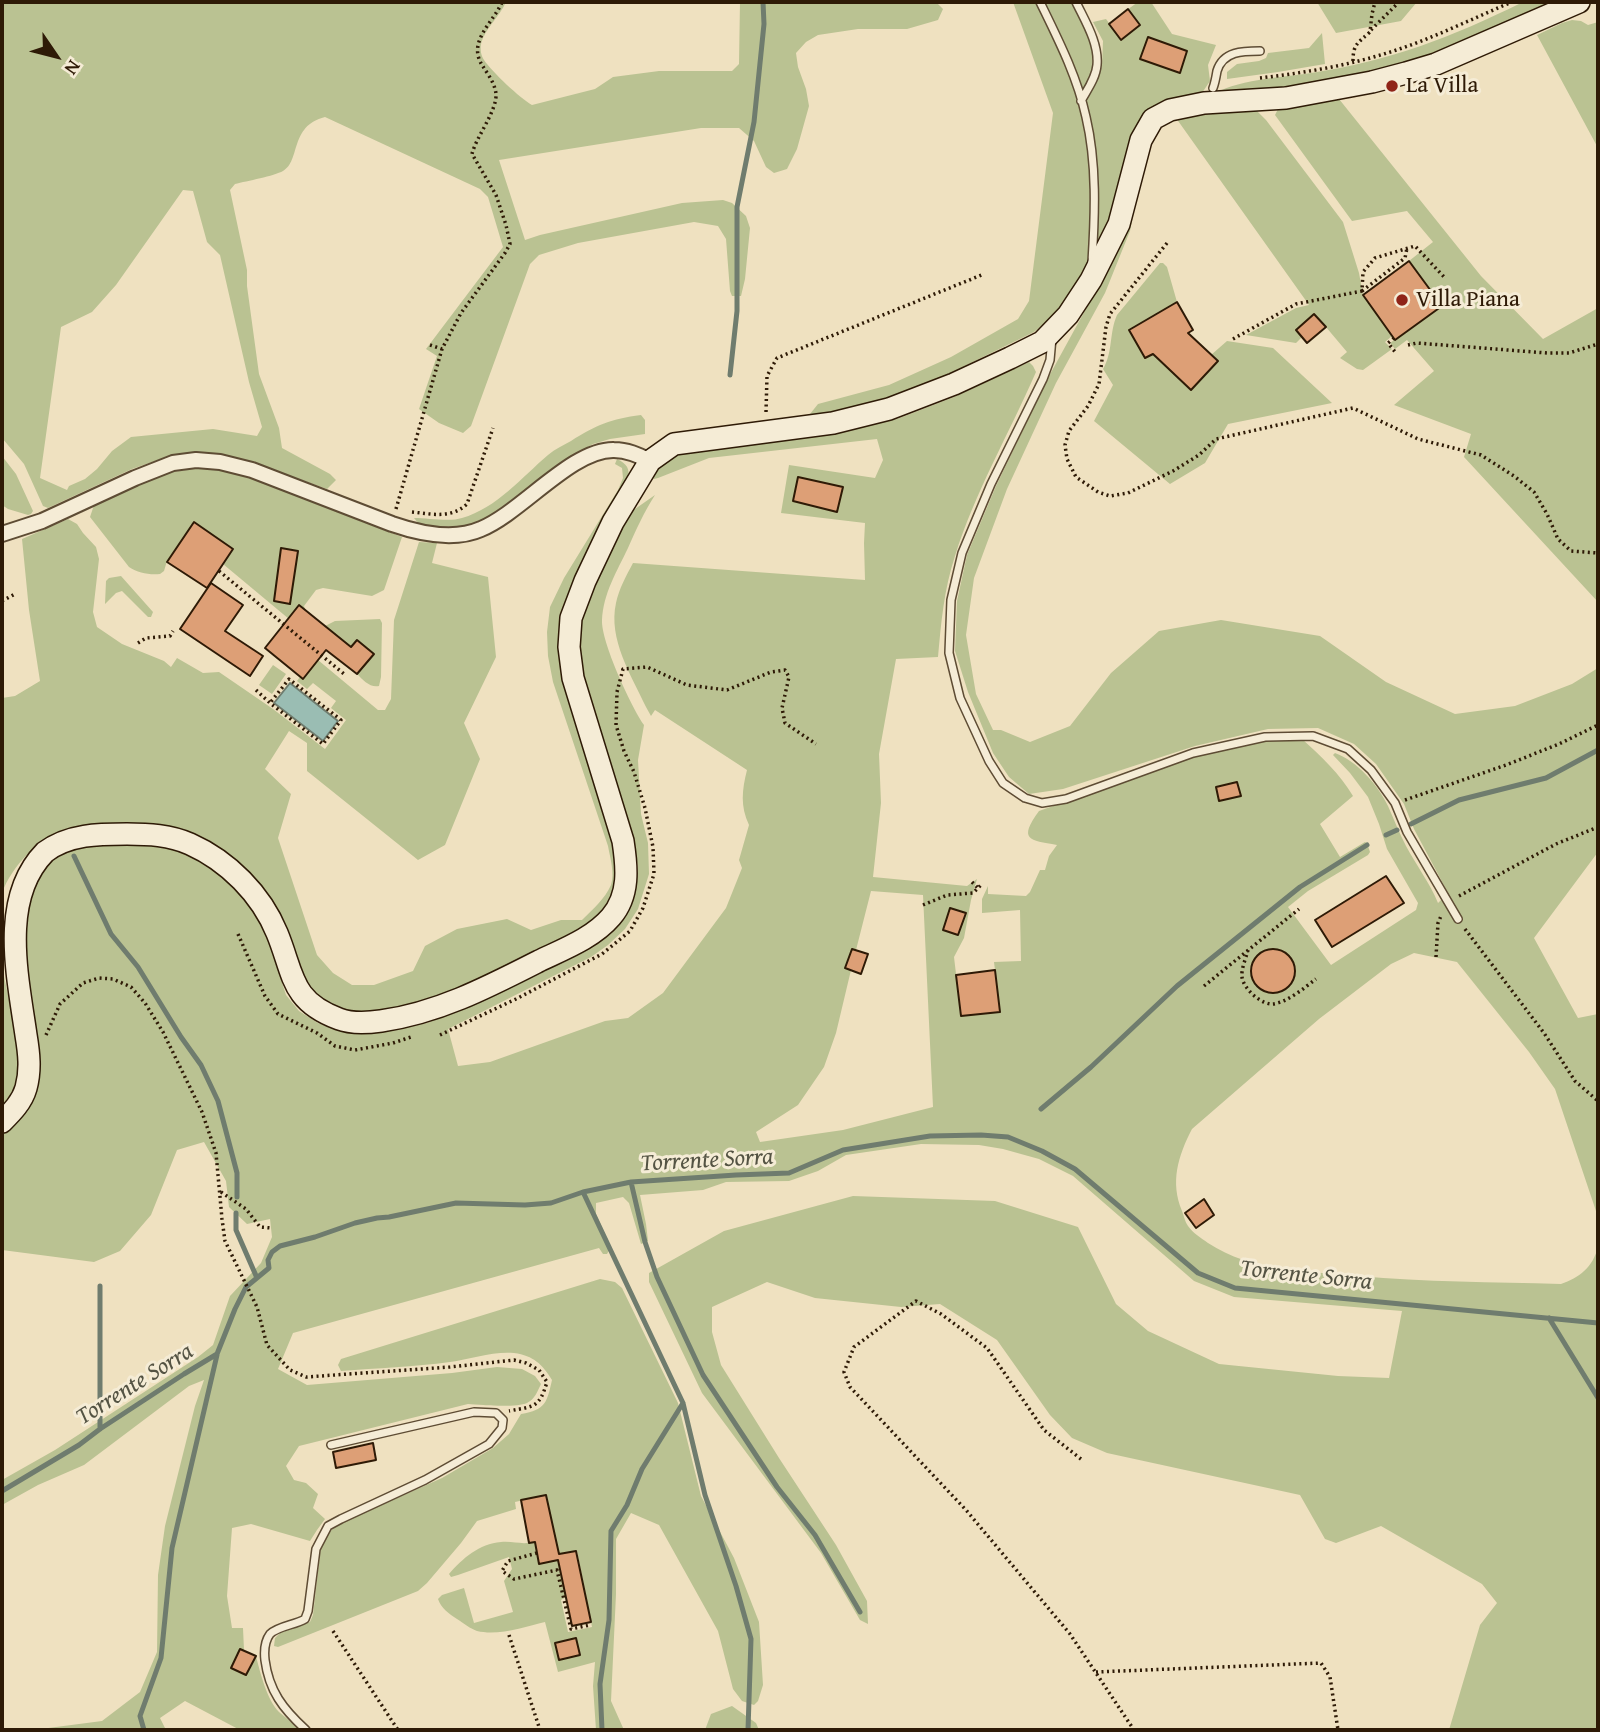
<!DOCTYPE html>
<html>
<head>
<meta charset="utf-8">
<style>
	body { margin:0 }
	#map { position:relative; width:1600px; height:1732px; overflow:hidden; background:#efe1c0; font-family:"Gentium Book Plus",serif }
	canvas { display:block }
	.frame { position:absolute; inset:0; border:4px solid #2e1a06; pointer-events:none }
	.north { position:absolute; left:21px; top:21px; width:70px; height:70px; -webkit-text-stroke:5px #f5ecd6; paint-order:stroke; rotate:125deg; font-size:19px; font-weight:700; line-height:28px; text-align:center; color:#2e1a06 }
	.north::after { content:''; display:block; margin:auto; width:24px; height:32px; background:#2e1a06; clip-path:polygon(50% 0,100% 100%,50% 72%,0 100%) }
</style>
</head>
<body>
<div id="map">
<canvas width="1600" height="1732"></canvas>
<div class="frame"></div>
<div class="north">N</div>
</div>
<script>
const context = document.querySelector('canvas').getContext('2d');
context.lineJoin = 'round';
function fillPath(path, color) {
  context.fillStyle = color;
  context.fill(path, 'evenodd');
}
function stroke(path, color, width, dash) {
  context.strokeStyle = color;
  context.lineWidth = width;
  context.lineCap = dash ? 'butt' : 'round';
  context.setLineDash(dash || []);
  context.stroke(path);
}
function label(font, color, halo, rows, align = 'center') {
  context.font = font + ' "Gentium Book Plus",serif';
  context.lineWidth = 6;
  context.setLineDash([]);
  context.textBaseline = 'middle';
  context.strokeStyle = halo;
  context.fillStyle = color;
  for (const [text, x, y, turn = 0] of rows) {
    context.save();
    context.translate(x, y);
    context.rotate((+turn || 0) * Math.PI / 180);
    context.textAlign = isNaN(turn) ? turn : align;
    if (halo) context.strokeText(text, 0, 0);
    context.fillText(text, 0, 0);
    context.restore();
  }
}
fillPath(new Path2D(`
	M2,2H506C500,16 484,30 481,44C480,49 481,56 484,60C492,72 520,98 532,105L595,89L613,77L659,71H732L739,64L740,2H936L943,9L938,20L907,29H858L818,35L806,42L796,53L798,67L806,89L809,106L797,149L787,169L774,173L766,167L754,141L739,128H701L499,160L525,240L540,235L682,203L723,200L732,203L746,216L750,228L745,279L741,296H732L730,291L726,239L718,226L694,222L578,243L539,255L530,264L471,426L463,433L439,423L419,409L437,356L426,349L503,247L488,197L480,189L325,117C289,126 301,161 283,171C274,176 247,181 235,184L230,190L247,270V286L259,374L279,428L282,448L330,474L336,480L327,489L248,461L198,453L172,455L132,469L48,508L43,506L24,464L2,438ZM183,190L193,191L207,242L220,255L249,382L262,427L257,436L213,429L131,437L112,451L97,469L85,479L69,486L67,490L40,478L61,327L92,312L116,285Z
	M1013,2H1072C1085,28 1098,49 1091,80L1097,81L1102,65L1103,41L1093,22L1106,19L1109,23L1138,2H1151L1172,34L1216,45L1208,65L1210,81L1200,96L1169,103L1084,277L1062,309L1034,332L938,379L890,397L826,416L811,418L810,414L818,404L889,385L951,357L1018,319L1029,301L1053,113Z
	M1317,2H1417L1401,21L1336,33Z
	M1523,2H1551L1431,55L1401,64L1331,81L1286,90L1213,96C1229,80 1287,77 1311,73C1390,61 1452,37 1523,2Z
	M1572,20L1581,21L1588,25L1598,22V148L1537,35L1562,23Z
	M1322,33L1325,64L1278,72L1227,79V72L1237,64L1259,61L1266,58L1268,53L1309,48Z
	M1339,99L1481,276L1543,339L1598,308V602L1464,457L1471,434L1394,405L1434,371L1407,340L1395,349L1390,343L1441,306L1409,261L1433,242L1407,211L1352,221L1275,115L1278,109L1286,106Z
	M1255,109L1266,120L1343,222L1359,273L1363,295L1392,336L1385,342L1392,349L1363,370L1357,369L1340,358L1347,352L1315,314L1296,329L1302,337L1296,343L1246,335L1296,308L1309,305L1176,118L1193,115Z
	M1138,190L1130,231L1105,293L1056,383L1007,489L974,578L966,635L976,694L993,730H1001L1030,742L1070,726L1111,673L1159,631L1221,620L1320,636L1386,682L1455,714L1515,706L1572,684L1598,668V852L1534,938L1578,1018L1598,1014V1217L1555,1089L1529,1052L1457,962L1414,953L1391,964L1319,1019L1192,1129C1178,1156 1170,1182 1182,1211C1184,1216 1185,1222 1188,1226C1193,1233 1201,1238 1208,1243C1252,1272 1307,1271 1358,1276C1425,1282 1493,1282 1561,1284C1579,1278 1593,1267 1598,1247V1730H1449L1480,1625L1497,1603L1482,1584L1381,1526L1336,1543L1325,1539L1300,1495L1107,1453L1072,1438L1050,1415L997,1340L940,1304L901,1307L815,1298L767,1282L712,1307V1332L721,1365L779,1458L836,1545L867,1601L868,1624L860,1620L821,1553L702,1393L649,1282V1273L724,1231L853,1196L995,1201L1078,1227L1116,1304L1148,1331L1219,1364L1338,1376L1389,1378L1402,1311L1234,1297L1194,1281L1073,1176L1039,1159L1003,1149L979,1145L921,1144L846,1155L818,1171L789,1181L726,1182L703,1190L640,1195L646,1224L648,1241L641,1244L629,1203L623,1197L596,1203V1214L611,1247L607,1254H603L599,1248L293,1333L278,1369L307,1385L452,1373L497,1367L522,1369L535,1376L541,1384C537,1392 535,1399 527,1403C516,1408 481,1405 468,1404L299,1446L286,1466L294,1480L306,1483L318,1494L313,1508L325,1519L317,1530L310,1541L251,1524L232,1528L227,1596L232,1628H243L244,1650L240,1649L231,1667L246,1675L256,1656C260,1672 267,1700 279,1712C286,1718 294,1724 301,1730H240L185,1701L160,1718L166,1730H33L102,1721L140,1692L157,1652L158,1575L165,1526L195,1406L204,1380L189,1386L84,1465L38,1485L2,1505V1480L55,1450L198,1357L213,1345L230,1296L261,1263L272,1237L270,1219L247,1224L229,1207L226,1181L204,1142L177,1150L151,1215L120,1251L94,1262L2,1250V1134L24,1111L19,950L27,890L52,859L68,848L82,845L161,843L205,861L227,880L258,914L267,936L286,995L299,1011L318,1023L342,1032L371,1033L427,1023L490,998L586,948L631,902L637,883L638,866L632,836L585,682L579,647V622L592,583L625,516L655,495C644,512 636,530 628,548C617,571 603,594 602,620C601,642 631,706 644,725L638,760L641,814L648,843L649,874L638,909L625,929L608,945L591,957L448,1029L458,1066L490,1062L605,1021L628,1018L663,993L726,908L742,868L739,860L749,825C740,806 742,790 747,770L655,710L651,716L646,707C631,675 608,639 616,603C619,589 626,576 633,563L865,580L864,543L865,523L781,513L789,465L875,478L883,460L877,439L709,458L658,478L654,479L652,476L657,466L680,452L835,432L897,419L954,397L1029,362L1033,366L1036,372C1009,434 975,492 955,556C944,589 941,623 938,657L896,659L879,754L881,803L873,877L967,886L977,879L971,900L964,938L954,957L961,1016L1000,1012L994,962L1021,961L1020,910L982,913V899L988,886V894L1026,896L1030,892L1040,870H1045L1049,856L1057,845C1029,840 1018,840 1039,811L1193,757L1265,741L1302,739C1321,756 1340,774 1353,796L1320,824L1340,857L1365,842L1367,843L1370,852L1368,855L1308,891L1288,907L1331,965L1416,910L1418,903L1387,849L1379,824L1368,797L1350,773L1333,755L1335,753C1357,761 1378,785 1388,806C1394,819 1399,833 1406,846C1416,865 1430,883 1438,903L1448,893L1414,829L1404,804L1376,764L1354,744L1318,728L1268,729L1195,746L1063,789L1029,794L1009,777L993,753L968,692L955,651L957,601L967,555L996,486L1048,378L1099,285ZM871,891L923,895L933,1107L843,1130L760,1142L756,1132L798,1105L824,1067L836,1033L851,970L845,968L852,949L856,950Z
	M1160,263H1163L1167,267L1177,302L1130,330L1145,357L1163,348L1170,370L1191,390L1218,362L1211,355L1227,341L1273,348L1332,403L1228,424L1205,463L1170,484L1094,421L1113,385L1103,369C1113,353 1109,333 1117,315Z
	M641,415L645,420V434L610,439L593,444L572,456L488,517L471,525L454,527L428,526L419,524L414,518C428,518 450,522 462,518C497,508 522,477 548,455C555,449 564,445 571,441C596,425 611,419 641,415Z
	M2,456L16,474L33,511L31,514L28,515L8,509L2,505Z
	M617,459C627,464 630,468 628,479L564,617L616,842L618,884L606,908L592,922L580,931L477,982L425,1003L365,1015L344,1013L312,994L238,866L89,826C82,827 74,827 67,829C38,838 12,866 2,893V698L15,696L40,681L29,610L22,539L68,519L77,524L83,533L96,547L99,559L93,612L97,627L122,644L164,661L171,667L177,658L203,673L219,672L273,709L325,749L346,720L331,708L336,701L313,683L307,689L297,681L300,677L303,679L318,660L378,710H385L391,699L394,620L419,542L437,543L432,563L488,577L496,657L464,723L480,759L445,845L418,860L307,771V743L289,731L265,769L291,794L278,838L317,955L333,973L352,985H374L413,971L425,946L457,929L507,919L531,930L561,920H582C592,910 605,899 611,885C615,874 610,857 608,846L553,682L548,656L547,632L550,607L564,578L618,490L623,478L622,468L615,464Z
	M197,468L215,469L253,479L402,537L384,590L372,596L323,588L316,590L304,606L306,611L295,624L223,564L233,549L194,522L167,561L164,571L160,574C149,575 138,573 129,567L90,517L94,505L167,473Z
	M121,576L153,612L151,617H148L122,591L116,593L105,604L106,581L109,578Z
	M380,619L382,623L381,677L379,686C370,688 363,680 357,674L373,653L357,640L351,647L325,626L335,621Z
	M273,665L286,674L272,694L259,685Z
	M2,966C8,998 24,1057 16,1086C14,1096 8,1103 2,1110Z
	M600,1279L615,1282L622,1288L678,1403L701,1496L734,1558L759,1622L763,1685L758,1701L754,1705L742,1701L733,1689L718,1631L659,1525L631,1513L616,1539V1594L611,1701L624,1730H596L593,1686L595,1662L558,1672L545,1622C525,1627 498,1636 477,1631C471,1629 463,1623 457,1619C449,1614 441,1608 438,1599L442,1595L464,1588L474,1623L513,1612L504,1581L512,1569L509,1557L458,1575L451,1577L449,1574C463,1558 479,1544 501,1542C515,1541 520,1545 535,1542L558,1560L566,1597L561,1600L568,1632L592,1627L577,1551L559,1554L546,1495L515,1502L516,1509L477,1521L461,1543L427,1583L418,1591L278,1647L274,1646L275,1638L280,1633L310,1622L313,1615L321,1546L328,1533L339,1524L442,1478L493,1448L509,1434L521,1414C546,1410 547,1402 552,1380C542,1364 534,1356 514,1353C494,1351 470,1359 450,1362C414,1367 377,1368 341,1371L338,1365L341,1359Z
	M732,1706L756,1723L759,1730H705L711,1714Z`), '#bac292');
const water = new Path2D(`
	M290,683L338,721L323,741L274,703Z`);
fillPath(water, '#9abdb3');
stroke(water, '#6f7c6e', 2);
stroke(new Path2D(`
	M730,375L737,311V207L754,122L764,24L763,2
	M1411,824L1459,800L1546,778L1598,750
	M1386,835L1397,830
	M74,856L111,934L138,967L181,1037L201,1065L218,1101L237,1173V1197
	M1041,1109L1091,1067L1177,986L1300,887L1367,845
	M631,1182L645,1242L657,1277L703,1375L777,1487L815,1535L860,1612
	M583,1192L683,1403L705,1495L736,1586L751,1639L748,1730
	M236,1213V1230L257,1278
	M100,1286V1429
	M1549,1318L1598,1398
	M2,1491L79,1445L100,1429L184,1374L217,1354L235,1309L246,1287L269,1268L268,1260L272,1252L280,1246L315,1237L355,1223L377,1218L389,1217L456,1203L525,1205L551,1203L583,1192L631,1182L736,1175L789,1173L843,1150L930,1136L981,1135L1008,1137L1042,1151L1075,1169L1198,1273L1235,1288L1598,1323
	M144,1730L140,1716L161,1658L172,1548L217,1355
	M602,1730L600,1684L609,1620L611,1531L627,1505L642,1469L683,1403`), '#6f7c6e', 5);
const building = new Path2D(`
	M1128,9L1140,25L1121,40L1109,24Z
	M1148,37L1187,51L1180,73L1140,59Z
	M1409,261L1442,306L1395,340L1363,295Z
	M1177,302L1193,330L1188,333L1218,361L1191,390L1153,354L1145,358L1129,330Z
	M1314,314L1326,327L1307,343L1296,330Z
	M798,477L843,487L837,512L793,501Z
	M194,522L233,549L207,588L167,562Z
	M281,548L298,551L290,604L274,601Z
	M211,583L243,605L225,631L263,656L250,676L180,629Z
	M299,605L351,647L357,640L374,654L357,674L326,650L303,679L265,648Z
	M1237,782L1241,796L1219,801L1216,787Z
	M1386,876L1404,903L1332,947L1315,920Z
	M950,908L966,913L958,935L943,930Z
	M1251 971a22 22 0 1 1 44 0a22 22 0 1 1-44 0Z
	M852,949L868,954L861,974L845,968Z
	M995,970L1000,1012L961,1016L956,975Z
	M1204,1199L1214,1215L1196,1228L1185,1213Z
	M373,1443L376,1460L336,1468L333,1452Z
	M546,1495L559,1554L576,1551L591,1622L572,1626L558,1560L539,1564L535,1542L529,1543L521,1500Z
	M576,1638L580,1655L559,1660L555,1643Z
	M240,1649L256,1656L246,1675L231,1668Z`);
fillPath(building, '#dd9f76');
stroke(building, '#2e1a06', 2);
const lane = new Path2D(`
	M1040,2C1058,39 1077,76 1086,117C1097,164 1095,214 1092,262
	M1076,2C1085,21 1099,43 1097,65C1096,78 1087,90 1081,101
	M1213,88C1215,83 1216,77 1217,71C1223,51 1243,51 1260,51
	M1052,338L1050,360L1043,379L991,484L962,553L951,600L949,653L960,698L989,761L1003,783L1025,798L1042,803L1066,799L1193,753L1265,737L1313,736L1348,749L1371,770L1395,803L1407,832L1458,919
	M306,1730C283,1709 269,1691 265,1660C264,1651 264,1642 270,1634C278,1626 295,1625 305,1619L308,1611L316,1549L328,1526L341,1519L425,1480L489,1444L502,1428L503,1420L496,1413L474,1412L331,1445`);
const street = new Path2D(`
	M2,534L42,521L135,478L173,463L196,460L220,462L252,470L392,524C418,533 454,541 481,529C522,512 572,449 614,450C627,450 638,455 650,461`);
const secondary = new Path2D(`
	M2,1122C12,1112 22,1102 26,1088C31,1070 29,1053 26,1035C17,973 0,898 45,852C69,834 99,834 127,834C148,834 170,835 190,844C228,861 261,894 277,933C294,974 290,1001 339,1019C352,1024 367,1023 381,1021C438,1013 488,987 539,961C564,949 593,938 611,917C630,895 627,867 623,841L573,678L569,647L571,618L585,581L613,522L650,461L674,444L833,423L889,409L954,384L1010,358L1042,342L1068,315L1091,280L1119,224L1141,140L1153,119L1170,110L1204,103L1286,98L1372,82L1406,73L1436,64L1579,2`);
stroke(lane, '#5e4c34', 10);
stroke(street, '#5e4c34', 18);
stroke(secondary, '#2e1a06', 24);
stroke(new Path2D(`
	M1371,30L1399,2
	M1353,61C1353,44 1358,43 1370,32L1372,14L1375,2
	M1260,78C1302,73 1346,66 1387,53C1430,40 1471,19 1512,2
	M1167,243L1110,314L1106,327L1099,384L1088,406L1069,431L1065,445L1067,459L1076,477L1098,492L1110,496L1128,493L1173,471L1199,455L1216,439L1353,408L1418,439L1481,455L1514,476L1534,492L1547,514L1558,539L1571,551L1598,553
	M1362,291L1405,258L1407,248
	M1394,338L1388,343L1396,353
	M1233,339L1296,304L1362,291L1363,272L1375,258L1415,246L1446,279
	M430,345L442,349
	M1408,345L1417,343L1547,353H1569L1598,344
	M766,412L767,376L777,358L984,274
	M396,509L442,349L461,313L505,253L510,244L506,225L496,195L472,154C476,137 497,111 496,94C495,83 487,73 482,65C467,41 494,22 502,2
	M412,512C432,514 451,519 467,504L493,428
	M219,571L344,674
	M2,601L15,594
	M138,643L146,638L170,636L173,631
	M256,690L270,703L323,744L341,720L289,679L270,703
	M1405,800L1506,765L1559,744L1598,725
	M972,882L978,888
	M1459,896L1556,844L1598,827
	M923,905L947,895L973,893L982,884
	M1465,929L1544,1033L1575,1081L1598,1101
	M238,934L265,996L278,1014L317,1033L335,1046L355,1050L393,1043L411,1037
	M1248,950C1246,958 1241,969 1242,977C1243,988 1261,1005 1273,1004C1288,1002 1304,988 1316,979
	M1436,957L1438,923L1441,916
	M1204,986L1299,909
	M46,1035L60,1004L83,983L99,978L113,979L131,987L145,1003L163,1032L202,1112L216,1153L222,1219L225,1241L257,1307L267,1345L290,1370L306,1377L450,1367L514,1360L526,1363L539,1370L547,1382C539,1408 535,1406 509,1411
	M440,1035L516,999L602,954L630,931L643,908L654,874L653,847L645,808L634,772L624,751L616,725L617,692L623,669L647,667L687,685L727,690L771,672L785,670L789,677L782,708L785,723L816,744
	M221,1192L246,1209L260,1227L271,1228
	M1081,1459L1044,1430L987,1348L941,1314L916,1301L854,1347L844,1372L850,1387L966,1510L1070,1634L1134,1730
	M537,1553L508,1561L502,1571L514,1579L557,1570L571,1629L590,1625
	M333,1631L398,1730
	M509,1635L540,1730
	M1096,1672L1321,1663L1330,1677L1338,1730`), '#2e1a06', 3.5, [2, 3.5]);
stroke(lane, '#f5ecd6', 7);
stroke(street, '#f5ecd6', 14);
stroke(secondary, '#f5ecd6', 21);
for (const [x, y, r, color] of [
	[1392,86,7,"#8f2418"],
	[1402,300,7,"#8f2418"]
]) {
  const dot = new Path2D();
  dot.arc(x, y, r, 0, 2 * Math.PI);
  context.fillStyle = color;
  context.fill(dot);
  stroke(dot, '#f5ecd6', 2.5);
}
label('23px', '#2e1a06', '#f5ecd6', [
	["La Villa",1406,86],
	["Villa Piana",1416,300]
], 'left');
label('italic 24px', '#545343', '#f5ecd6', [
	["Torrente Sorra",707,1161,-3],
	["Torrente Sorra",1306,1276,6],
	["Torrente Sorra",135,1385,-32]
]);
</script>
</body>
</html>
